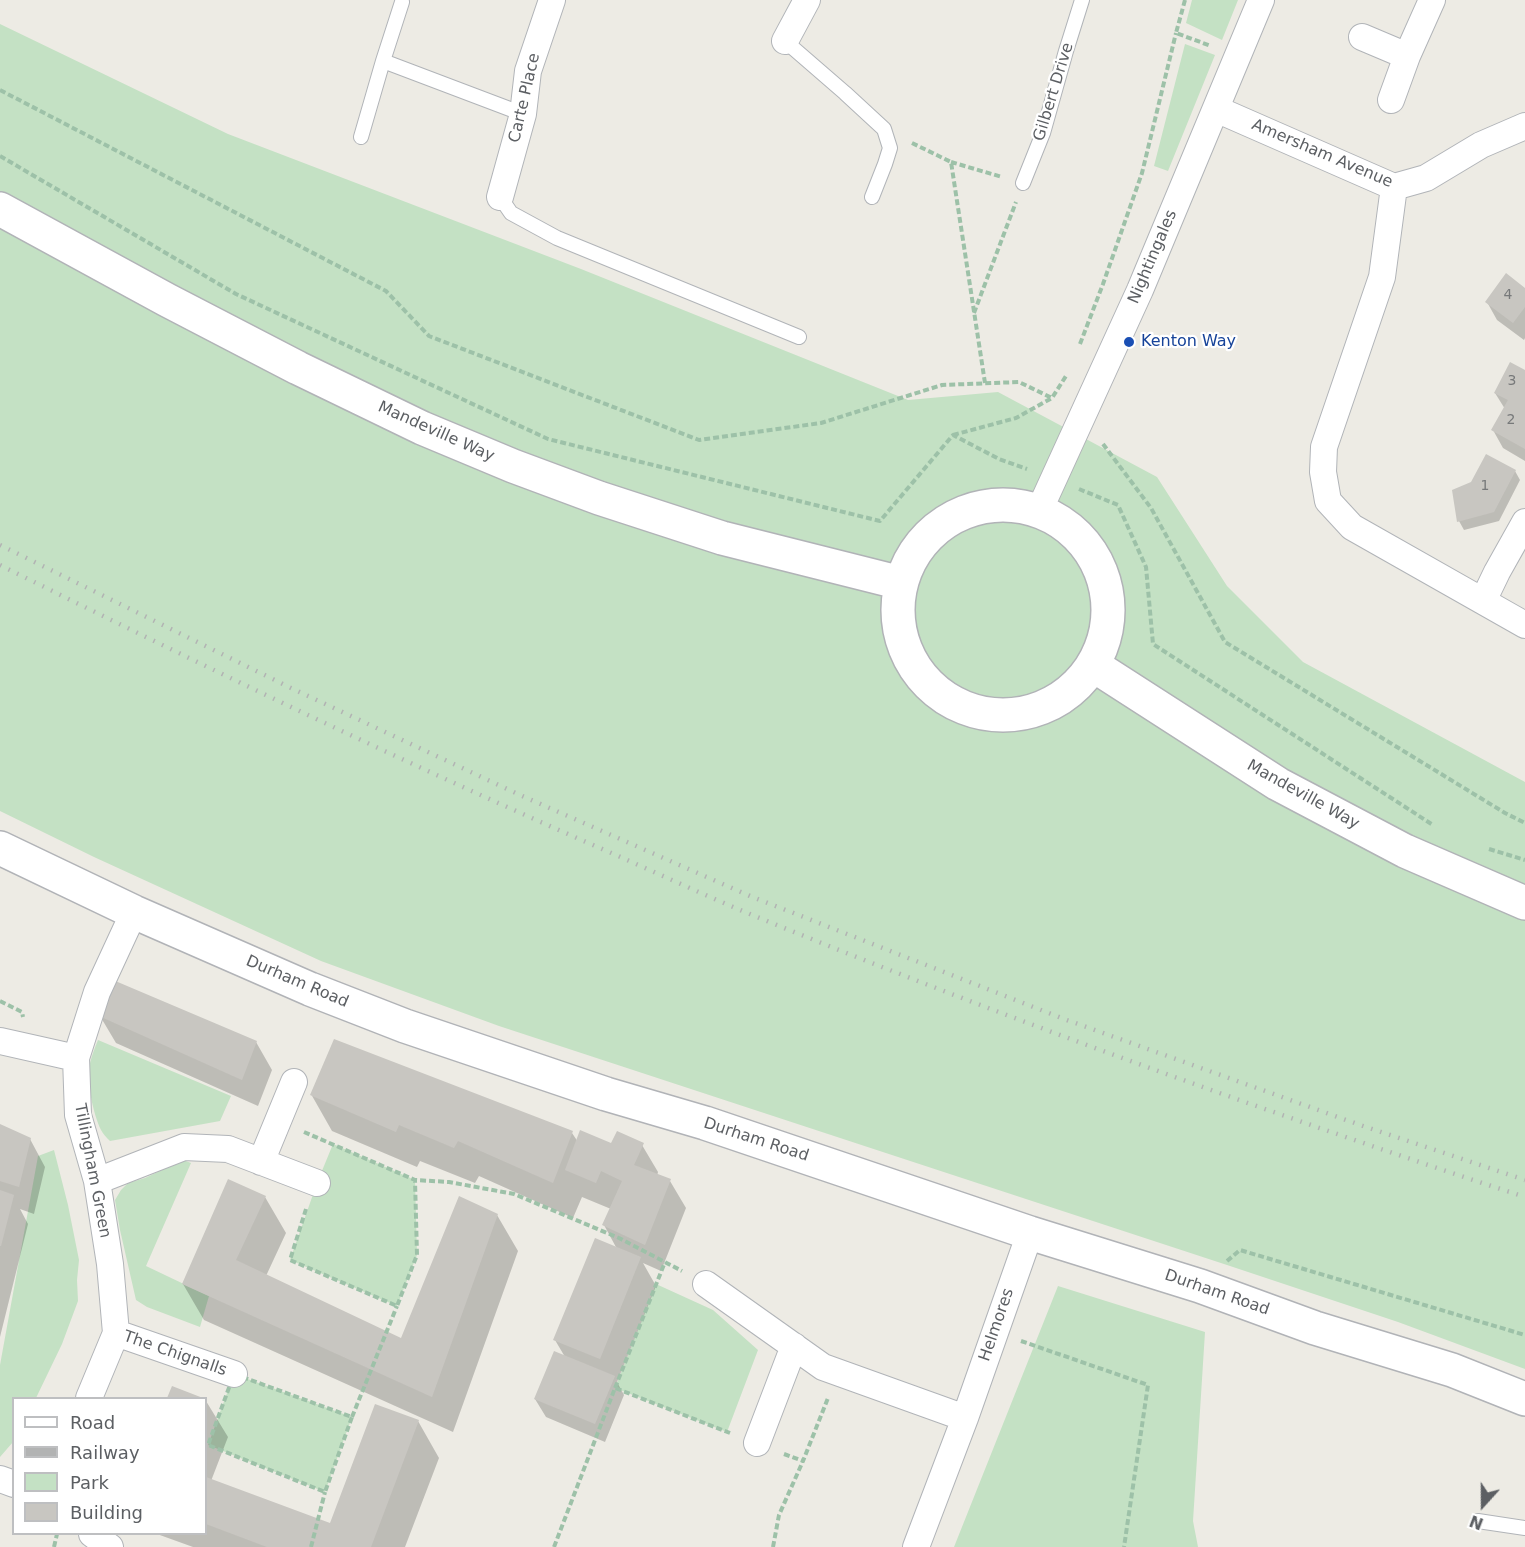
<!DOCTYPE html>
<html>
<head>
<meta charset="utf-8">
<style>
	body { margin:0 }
	#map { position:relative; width:1525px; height:1547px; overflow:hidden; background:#edebe4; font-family:"DejaVu Sans",sans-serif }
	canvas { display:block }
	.legend { position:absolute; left:12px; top:1397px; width:195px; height:138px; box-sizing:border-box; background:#fff; border:2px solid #bebfc1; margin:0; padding:8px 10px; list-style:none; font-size:18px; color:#5c5f63 }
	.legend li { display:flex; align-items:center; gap:12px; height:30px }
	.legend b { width:30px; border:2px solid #bebfc1 }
	.north { position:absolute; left:1453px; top:1475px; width:60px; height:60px; -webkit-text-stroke:4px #fff; paint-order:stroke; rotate:201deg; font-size:16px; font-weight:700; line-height:24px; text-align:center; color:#5c5f63 }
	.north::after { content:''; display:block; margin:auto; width:21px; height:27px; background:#5c5f63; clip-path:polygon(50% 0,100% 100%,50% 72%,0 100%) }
</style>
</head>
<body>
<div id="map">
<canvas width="1525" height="1547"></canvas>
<ul class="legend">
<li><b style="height:8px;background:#fff"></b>Road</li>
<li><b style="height:8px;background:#b2b3b3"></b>Railway</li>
<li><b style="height:16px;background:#c4e1c4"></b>Park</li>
<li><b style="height:16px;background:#c8c6c1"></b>Building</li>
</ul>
<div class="north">N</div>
</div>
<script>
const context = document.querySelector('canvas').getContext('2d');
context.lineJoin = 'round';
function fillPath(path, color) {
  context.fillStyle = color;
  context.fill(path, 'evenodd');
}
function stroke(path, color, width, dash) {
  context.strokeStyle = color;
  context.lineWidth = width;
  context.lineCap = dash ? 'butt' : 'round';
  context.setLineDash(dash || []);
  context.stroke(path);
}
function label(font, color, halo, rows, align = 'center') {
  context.font = font + ' "DejaVu Sans",sans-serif';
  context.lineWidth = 4.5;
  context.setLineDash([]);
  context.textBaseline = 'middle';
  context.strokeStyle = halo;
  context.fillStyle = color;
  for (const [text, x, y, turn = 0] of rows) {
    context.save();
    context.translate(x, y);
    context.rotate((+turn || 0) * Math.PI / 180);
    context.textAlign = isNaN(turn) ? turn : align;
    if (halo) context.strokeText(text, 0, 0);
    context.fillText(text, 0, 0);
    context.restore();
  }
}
fillPath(new Path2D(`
	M1192,0H1238L1222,40L1186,23Z
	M0,24L228,134L581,269L908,400L998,392L1157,477L1227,586L1303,662L1525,782V1369L1398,1322L1227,1265L499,1026L321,961L94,857L0,811Z
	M1185,44L1215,55L1168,171L1154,166Z
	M98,1040L231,1096L220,1121L110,1141C106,1137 103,1134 101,1130C93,1113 86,1081 90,1063C92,1055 95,1047 98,1040Z
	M333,1144L415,1180L417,1255L397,1306L290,1260L317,1183Z
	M54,1150L68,1205L79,1260L77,1280L78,1301L62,1344L36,1398H14L13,1442L0,1457V1365L38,1156Z
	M183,1160L191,1163L146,1266L209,1296L200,1327L147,1307L136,1300L120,1230L115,1200L121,1190L128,1183L145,1178Z
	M656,1284L713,1310L758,1350L727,1432L615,1388Z
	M1058,1286L1205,1332L1193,1521L1198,1547H954Z
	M234,1374L352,1417L325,1492L208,1445Z`), '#c4e1c4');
fillPath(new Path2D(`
	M1525,289V338L1524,340L1497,320L1487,302Z
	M1525,371V461L1503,448L1493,430L1505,409L1495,393Z
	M1486,456L1515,471L1520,480L1499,521L1464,530L1459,521L1472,484Z
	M100,1016L256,1042L272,1070L258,1106L116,1043Z
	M311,1094L572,1133L578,1142L612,1145H642L658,1172L657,1176L670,1181L686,1208L661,1271L643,1263L656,1286L617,1382L624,1395L605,1442L546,1417L535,1399L565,1357L555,1340L617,1249L604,1225L611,1209L582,1197L573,1218L479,1176L475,1183L420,1161L417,1167L332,1131Z
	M0,1126L30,1139L45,1167L34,1214L20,1209L28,1224L0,1337Z
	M265,1197L286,1233L266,1276L402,1340L497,1215L518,1251L453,1432L204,1320L183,1284Z
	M206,1401L228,1437L211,1481L331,1525L418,1421L439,1458L405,1547H193L157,1534H206Z`), '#0003');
fillPath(new Path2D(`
	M1506,273L1525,288V307L1513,323L1485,302Z
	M1510,362L1525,370V449L1491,430L1508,400L1494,393Z
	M1486,454L1516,470L1494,512L1457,522L1452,490L1471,482Z
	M113,980L257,1041L242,1080L99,1016Z
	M334,1039L573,1131L553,1183L458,1141L454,1148L399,1125L396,1132L310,1095Z
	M0,1124L31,1138L19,1187L0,1181Z
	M580,1130L611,1143L617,1131L644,1143L634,1165L671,1179L645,1245L602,1225L622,1181L601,1171L596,1183L565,1170Z
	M228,1179L266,1196L236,1260L401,1338L459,1196L498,1214L432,1397L182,1284Z
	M0,1190L14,1195L1,1246H0Z
	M595,1238L641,1257L600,1359L553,1340Z
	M554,1351L615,1376L595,1424L534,1399Z
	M172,1386L203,1398H167Z
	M375,1404L419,1420L371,1547H267L206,1524V1477L330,1523Z`), '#c8c6c1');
const lane = new Path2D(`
	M402,2L383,61L523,114
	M785,41L845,93L884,129L890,148L885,164L872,197
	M361,137L383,61
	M1023,183L1043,133L1066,51L1082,0
	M500,197L511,213L557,238L799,337
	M1478,1521L1525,1528`);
const street = new Path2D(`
	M1362,37L1407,56
	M785,41L807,0
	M1391,100L1407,56L1432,0
	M1216,109L1394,187L1426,178L1481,145L1525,126
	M1394,187L1382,277L1324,447L1323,472L1328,501L1352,527L1525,625
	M500,197L523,114L528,71L552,0
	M1039,511L1140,290L1261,0
	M1483,601L1497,572L1525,522
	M0,1041L76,1058
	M261,1162L294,1082
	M97,1181L184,1147L228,1149L317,1183
	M706,1284L823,1367L965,1418
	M116,1333L234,1374
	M89,1398L116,1333L110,1264L97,1181L78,1115L76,1058L97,992L134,912
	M757,1443L794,1346
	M0,1479L14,1484
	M92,1534L110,1547
	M916,1547L965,1418L1030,1233`);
const secondary = new Path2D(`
	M0,209L167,300L298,368L422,428L513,466L599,498L722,538L901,583
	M898 610a105 105 0 1 1 210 0a105 105 0 1 1-210 0Z
	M1093,665L1278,784L1405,851L1525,903
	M0,848L134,912L310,989L405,1026L606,1094L705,1123L1030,1233L1200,1286L1315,1328L1452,1370L1525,1399`);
stroke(lane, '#b1b4b8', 16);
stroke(street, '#b1b4b8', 28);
stroke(secondary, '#b1b3b7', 36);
stroke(new Path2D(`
	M1185,0L1176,33L1211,46
	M0,90L386,291L429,336L699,440L821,423L942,385L1019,382L1052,398
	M912,143L951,162L985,383
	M0,156L236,294L548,439L880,521L953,435L999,459L1027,469
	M951,162L1002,177
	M974,313L1016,202
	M1080,344L1103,284L1142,173L1176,33
	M953,435L1016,418L1052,398L1066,376
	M1103,444L1151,508L1225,642L1505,813L1525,823
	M1079,489L1118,505L1146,567L1153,644L1433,825
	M1489,849L1525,860
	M0,1001L22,1012L23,1017
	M304,1132L415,1180L449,1182L514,1194L619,1238L682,1271
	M306,1209L290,1260L397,1306L417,1255L415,1180
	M1227,1261L1240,1250L1525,1335
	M1021,1341L1148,1385L1124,1547
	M234,1374L352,1417L325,1492L208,1445Z
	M615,1388L665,1262
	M352,1417L397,1306
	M784,1454L803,1461L828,1398
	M54,1547L57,1534
	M311,1547L325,1492
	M554,1547L615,1388L730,1433
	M773,1547L779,1515L803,1461`), '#9dc1a8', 4, [6, 3]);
stroke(lane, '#fff', 14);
stroke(street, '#fff', 26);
stroke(secondary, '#fff', 33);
stroke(new Path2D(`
	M0,545L291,688L520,795L750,896L1064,1019L1363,1126L1525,1180
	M0,565C203,666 408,765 616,855C659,874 702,894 745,912C1001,1017 1262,1111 1525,1197`), '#b2b3b3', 4.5, [1.5, 8]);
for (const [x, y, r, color] of [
	[1129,342,6,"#1a4fb4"]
]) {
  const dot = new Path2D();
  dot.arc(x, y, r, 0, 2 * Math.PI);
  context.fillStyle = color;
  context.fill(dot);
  stroke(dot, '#fff', 2);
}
label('14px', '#77797a', null, [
	["4",1508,295],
	["3",1512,381],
	["2",1511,420],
	["1",1485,486]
]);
label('16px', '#5c5f63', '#fff', [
	["Gilbert Drive",1054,92,-73],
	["Carte Place",525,98,-77],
	["Amersham Avenue",1322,154,23],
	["Nightingales",1153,257,-67],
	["Mandeville Way",436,432,24],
	["Mandeville Way",1303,795,29],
	["Durham Road",297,982,23],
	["Durham Road",756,1140,18],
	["Tillingham Green",92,1171,79],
	["Durham Road",1217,1293,19],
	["Helmores",997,1325,-71],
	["The Chignalls",175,1354,19]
]);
label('16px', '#164399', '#fff', [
	["Kenton Way",1141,342]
], 'left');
</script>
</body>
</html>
